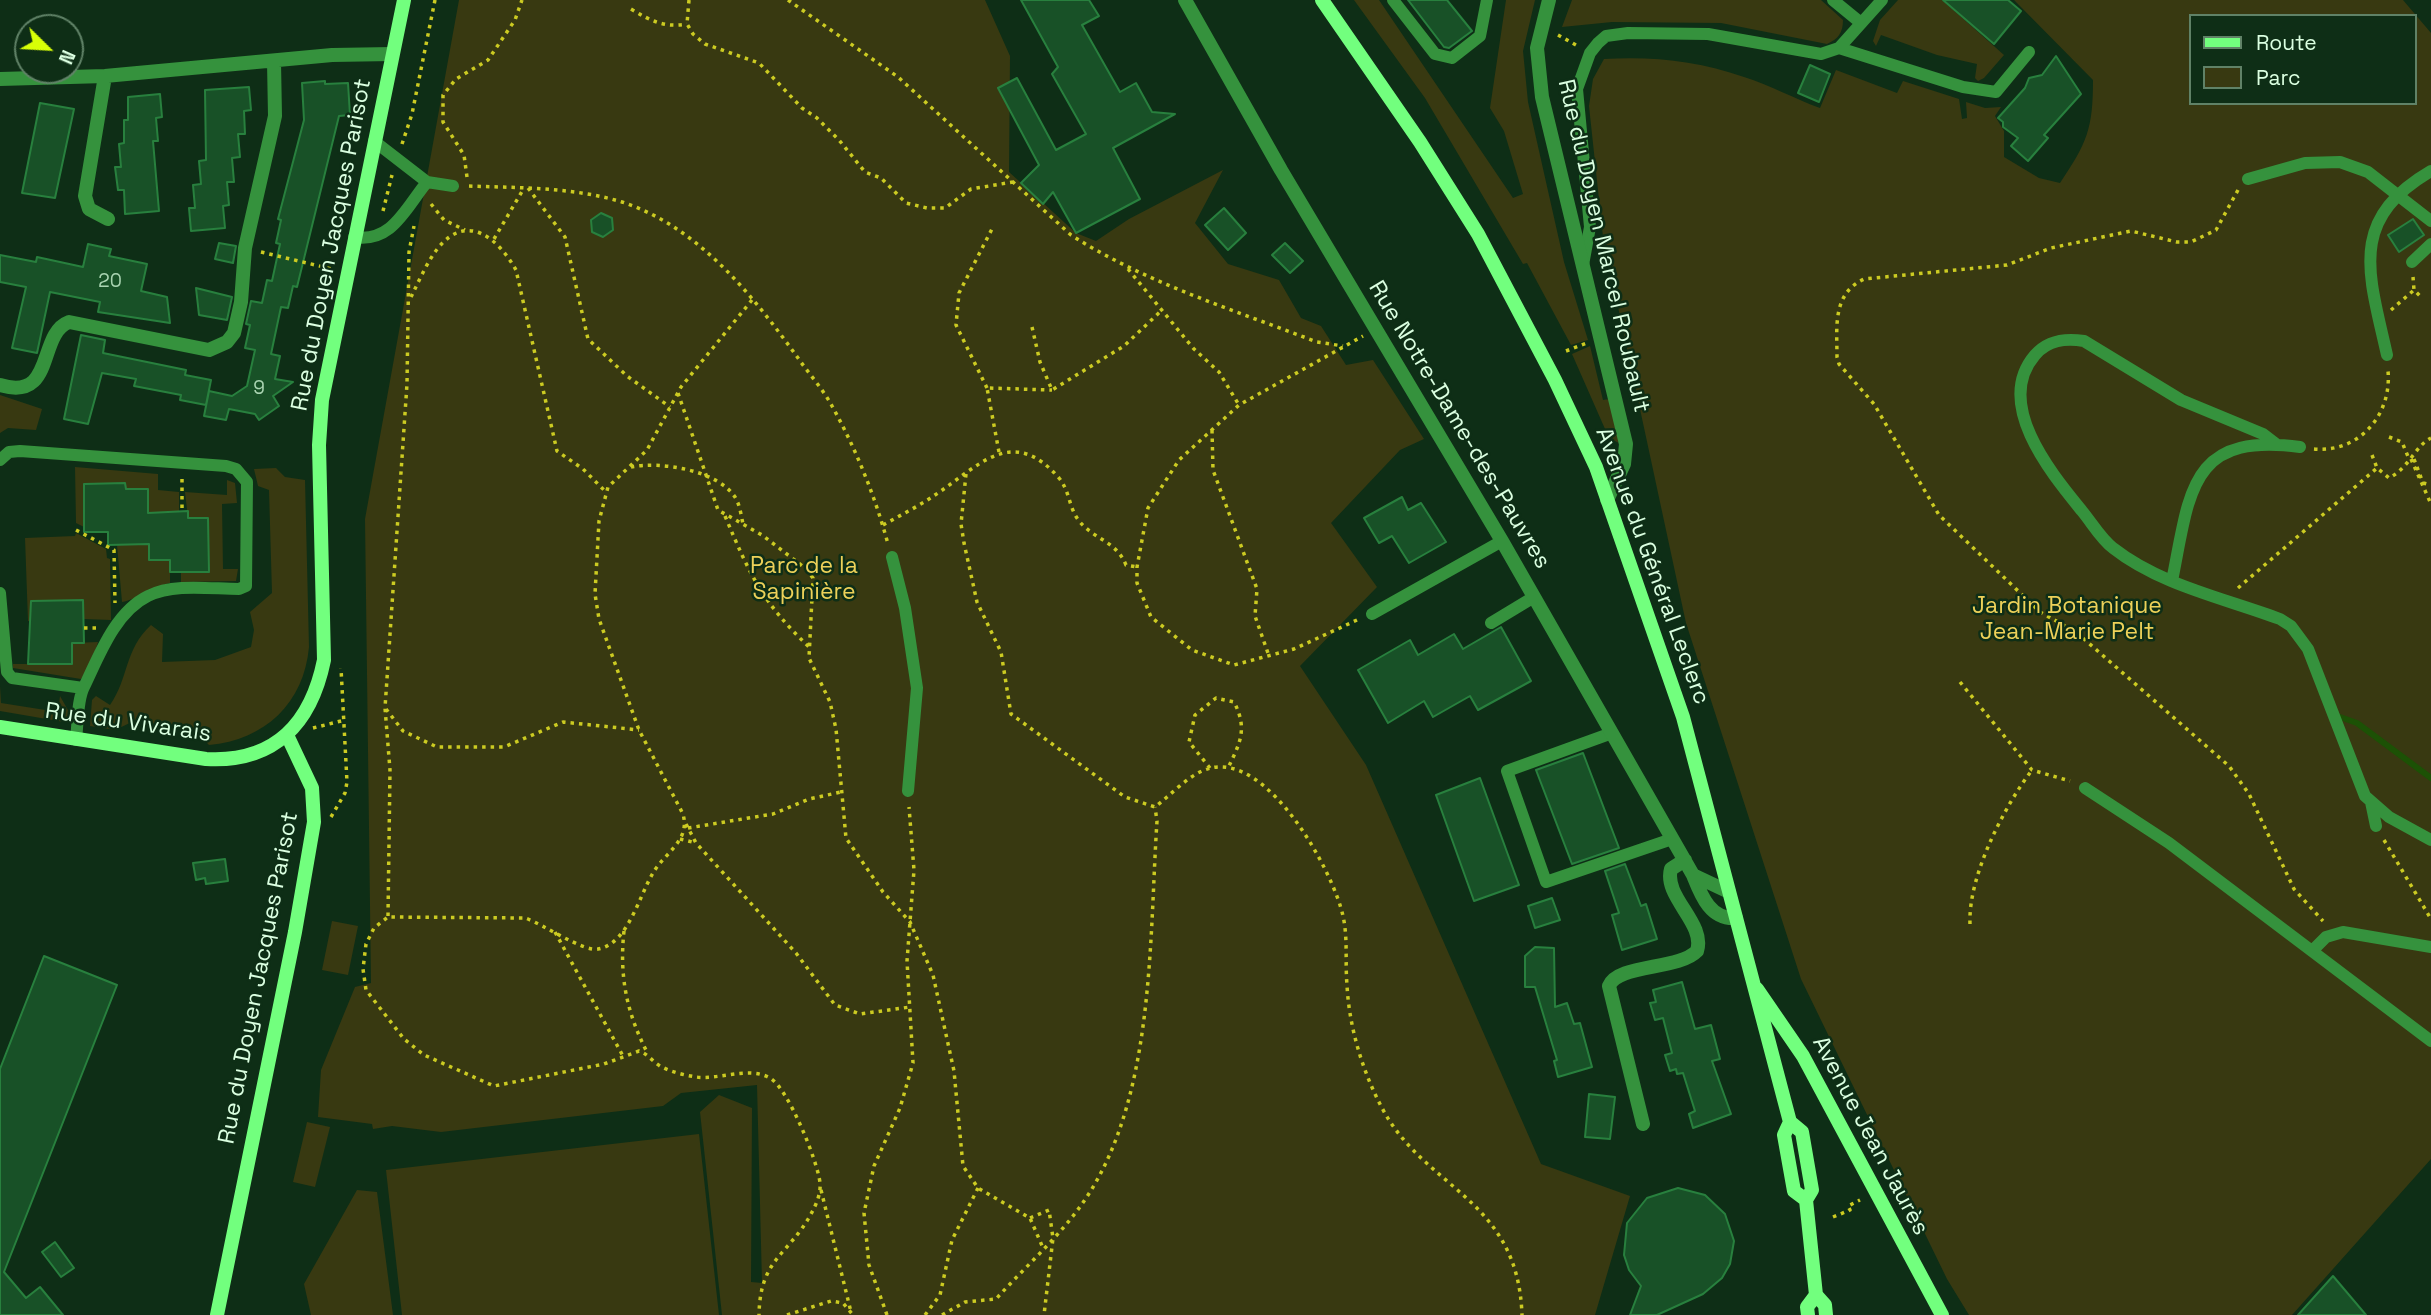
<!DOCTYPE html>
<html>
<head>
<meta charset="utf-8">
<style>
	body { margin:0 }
	#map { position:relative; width:2431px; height:1315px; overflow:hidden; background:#0e2e16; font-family:"Space Grotesk",sans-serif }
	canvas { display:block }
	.legend { position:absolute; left:2189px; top:14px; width:228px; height:91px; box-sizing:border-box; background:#0e2e16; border:2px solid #608267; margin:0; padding:9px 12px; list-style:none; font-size:21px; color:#dbffe1 }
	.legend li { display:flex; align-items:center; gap:14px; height:35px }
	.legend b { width:35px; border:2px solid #608267 }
	.north { position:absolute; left:14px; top:14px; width:70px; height:70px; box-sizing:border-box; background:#0e2e16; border:2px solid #608267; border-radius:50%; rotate:114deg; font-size:19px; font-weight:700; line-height:28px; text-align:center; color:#dbffe1 }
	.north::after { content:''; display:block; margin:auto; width:24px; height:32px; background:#d8ff07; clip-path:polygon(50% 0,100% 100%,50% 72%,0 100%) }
</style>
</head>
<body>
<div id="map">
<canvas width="2431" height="1315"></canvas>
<ul class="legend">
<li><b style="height:9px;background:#72ff7e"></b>Route</li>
<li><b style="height:19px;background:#383911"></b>Parc</li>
</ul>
<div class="north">N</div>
</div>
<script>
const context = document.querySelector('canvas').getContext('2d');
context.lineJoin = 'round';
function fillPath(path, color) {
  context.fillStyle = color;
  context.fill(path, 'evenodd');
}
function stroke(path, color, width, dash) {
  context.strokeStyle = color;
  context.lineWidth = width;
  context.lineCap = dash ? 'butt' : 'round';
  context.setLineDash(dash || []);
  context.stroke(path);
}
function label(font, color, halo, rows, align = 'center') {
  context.font = font + ' "Space Grotesk",sans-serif';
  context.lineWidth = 5;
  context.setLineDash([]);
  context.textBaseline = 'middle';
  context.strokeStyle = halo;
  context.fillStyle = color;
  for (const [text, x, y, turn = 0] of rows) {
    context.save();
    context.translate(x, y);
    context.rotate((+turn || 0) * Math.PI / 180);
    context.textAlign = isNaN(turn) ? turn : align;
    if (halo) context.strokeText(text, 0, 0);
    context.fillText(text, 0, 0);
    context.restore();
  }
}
fillPath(new Path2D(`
	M459,0H985L1010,56L1009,172L1076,233L1096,241L1129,219L1223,170L1195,223L1228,264L1279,280L1301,318L1321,326L1346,365L1373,360L1424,439L1400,450L1331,523L1377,587L1300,666L1366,765L1541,1164L1630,1196L1595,1315H722L700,1112L719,1095L752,1108L751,1282L762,1283L757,1085L681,1093L663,1106L441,1132L392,1126L373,1129L372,1124L318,1117L321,1070L355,987L371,983L365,519Z
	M1354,0H1379L1513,198L1523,194L1504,131L1490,108L1506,0H1535L1523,51L1528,102L1564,262L1588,340L1571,345L1527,263L1523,264L1425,98Z
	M1572,0H1821L1843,20C1843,33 1838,39 1827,44L1721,23L1612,22L1562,27Z
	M1898,0H1942L2004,55L1984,78L1978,81L1975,78L1977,64L1937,55L1881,35L1876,46L1873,41L1880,20Z
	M2014,0H2403L2431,33V1159L2292,1315H1969L1947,1279L1801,979L1686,623L1603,237L1589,106L1593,79L1604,59C1653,56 1698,61 1744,77C1770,85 1795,99 1820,108L1836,70L1897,93L1903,81L1959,99L1962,119L1967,118L1966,102L1985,108L2001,107L1995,116L2004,131V157L2039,178L2060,183C2087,143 2093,129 2093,80ZM2191,16H2415V103H2191Z
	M1590,346L1603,400L1610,399L1619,443L1609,438L1572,354Z
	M0,395L42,409L36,430L8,428L0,433Z
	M75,467L158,474V490L179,492V512L148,513L147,489H126L125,483L84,484V527L76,523Z
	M276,468L285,477L305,480L309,647C304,703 265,740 209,745L195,730L134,721L115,730L90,726L92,700L96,696L110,705C129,678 124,650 151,625L163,634L162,662L215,660L251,647L254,630L250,612L272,593L269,490L258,486L254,469Z
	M227,480L235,483L237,503L222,504L223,569H238L236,581L181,582V572L209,571L208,518H188L185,492L227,495Z
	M76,533L106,549L107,558L110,559L111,620L84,619L83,600L31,601V621H28L25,538L75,536Z
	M149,544L150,560H170V583C154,587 130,602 122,602L117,545Z
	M98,642L89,670L81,679L13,668V664H72V643Z
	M0,686L1,703L58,712L60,696L69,712L70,723L0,711Z
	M332,921L358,926L348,975L322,970Z
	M307,1122L330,1127L315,1187L293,1182Z
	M699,1134L719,1315H402L386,1170Z
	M357,1190L377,1192L393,1315H311L304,1284Z`), '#383911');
stroke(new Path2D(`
	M2340,717L2357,723L2431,778`), '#1c5105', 6);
const building = new Path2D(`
	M1021,0H1089L1099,16L1082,25L1120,92L1136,83L1152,112L1175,114L1113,148L1140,199L1076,233L1053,192L1043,204L1021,183L1039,165L998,88L1017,78L1056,150L1086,134L1052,74L1058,67Z
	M1408,0H1447L1472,31L1449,48L1444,47Z
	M1943,0H2008L2021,11L1994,44Z
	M2056,56L2081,94L2044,135L2048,138L2028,161L2011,146L2018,138L2003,127V122L1998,118L2025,88L2029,78L2042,75Z
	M1810,65L1830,74L1819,102L1798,93Z
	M325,81V84L348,83L350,115L339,116L297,287L293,286L288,308L281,307L271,354L280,356L275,379L293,382L273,396L279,406L259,420L255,414L229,409L226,420L204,416L209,391L232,396L247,386L255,350L245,348L250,325L246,324L251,301L262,303L267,280L272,281L280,244L276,243L281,220L278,219L304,120L302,83Z
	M249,87L251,110L244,111L245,134H238L240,157L232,158L234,182H227L229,205L223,206L225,228L191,231L189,208H195L193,185L201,184L199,161L206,160L205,90Z
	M160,94L162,117L156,118L158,141H153L159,211L125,214L124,190H118L115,167H121L119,144L124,143V120H128V97Z
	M40,103L74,109L55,198L22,193Z
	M1224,208L1246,233L1228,250L1205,225Z
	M601,213L612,218L613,230L603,237L592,232L591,220Z
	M2413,219L2424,235L2399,252L2388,235Z
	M219,243L236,246L233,263L215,259Z
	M1285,243L1303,261L1290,273L1272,255Z
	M88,244L111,249L109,256L147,264L141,291L167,297L170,323L98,312L100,302L50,292L37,353L12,348L26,287L0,282V255L36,262L37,257L83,267Z
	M196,288L232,297L227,320L199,315Z
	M81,335L105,340L103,353L186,370L185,375L211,380L206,405L180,400L181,395L134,386L136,379L102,373L88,424L64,419Z
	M125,483L126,489H148V513L188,511V518H208L209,572H170V560H149V544L108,545V532H84V484Z
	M1402,497L1408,510L1421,503L1446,542L1409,563L1392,536L1379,543L1364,518Z
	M83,600L84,643H72V664H28L31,601Z
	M1501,627L1531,681L1478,710L1470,696L1433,717L1424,701L1388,723L1358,670L1410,640L1418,655L1454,634L1463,649Z
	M1583,753L1619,848L1572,864L1536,770Z
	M1480,778L1519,885L1474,901L1436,795Z
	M225,859L228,881L206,884L205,878L196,880L193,863Z
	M1625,864L1641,906L1646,904L1657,939L1622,950L1612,915L1619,913L1605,871Z
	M1552,898L1560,920L1535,928L1528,906Z
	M1535,947L1554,948L1555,1007L1567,1003L1574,1024L1580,1023L1592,1067L1558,1077L1554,1061L1557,1060L1535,987H1525V956Z
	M44,956L117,985L4,1272L26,1298L40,1287L63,1315H0V1069Z
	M1682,982L1695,1029L1711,1025L1720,1059L1712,1061L1731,1114L1693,1128L1689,1114L1695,1111L1683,1073L1677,1074L1676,1069L1670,1071L1665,1055L1672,1053L1663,1018L1655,1020L1650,1003L1656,1002L1653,990Z
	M1589,1094L1615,1097L1610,1139L1585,1137Z
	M1678,1188L1705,1195L1725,1214L1734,1241L1730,1264L1722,1278L1703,1294L1657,1315H1630L1641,1286L1629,1270L1624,1255L1627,1223L1647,1198Z
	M55,1242L74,1268L61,1277L42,1252Z
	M2333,1276L2366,1315H2298Z`);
fillPath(building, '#185127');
stroke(building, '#28803e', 2);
stroke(new Path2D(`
	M689,0L687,24L693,34L705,44L759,63L802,108L817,118L839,140L865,172L881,178L906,203L927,208H945L971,189L1013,182
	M788,0L898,77L1071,235C1146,283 1234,310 1317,342L1343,346
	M631,9C651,21 664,28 687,24
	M1558,35L1576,45
	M402,144L412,114L435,0
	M467,177L464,155L443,122V95L456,79L488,60L515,20L522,0
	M469,186C520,188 573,187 622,202C699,227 753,296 798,358C809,374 823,389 832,406C856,449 875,496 888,544
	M528,188L565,237L588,339L627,376L670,407
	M2238,190L2216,230L2191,242H2177L2131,231L2051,248L2007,265L1864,279C1832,294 1837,327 1837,357L1839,364L1874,404L1939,515L2040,612L2076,632L2229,766L2249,794L2294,889L2323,921
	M431,204L444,220L465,230
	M383,211L392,175
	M494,239L524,188
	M261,252L332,269
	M1128,269L1193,348L1219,372L1239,405
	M2413,277L2414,290L2422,298
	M411,297C419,281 427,262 438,248C468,211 499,240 516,270L557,451L583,469L606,492
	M752,300L681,387L647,450L608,487L599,521L595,594L599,619L639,730L683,814C685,822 685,827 682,835C675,850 661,859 653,873C639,896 628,944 598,949C583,952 543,924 525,918L388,917L374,928L366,944L363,969L366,990L404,1039L424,1055L494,1086L604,1064L639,1051C648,1054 652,1061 660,1066C671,1072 684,1075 696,1077C719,1080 749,1066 770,1078C788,1088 818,1162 820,1183C821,1194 816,1205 811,1214C788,1256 760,1258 759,1315
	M2391,310L2414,290
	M1032,327L1040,362L1052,390L1124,346L1162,310
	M1566,351L1587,343
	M987,388L956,325L959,293L993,227
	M678,393L718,510L762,535L805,568L813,578L809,658L830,702L836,729L846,838L883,892L910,922L933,975L954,1071L963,1166L978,1188L1030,1218L1043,1248
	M1212,430L1213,470L1257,589L1255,616L1269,656
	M2389,437L2402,442L2409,459
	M2314,449C2359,453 2392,415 2388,371
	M999,452L987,388L1052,390
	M2372,455L2377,468L2389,478C2409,468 2416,445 2431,438
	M2411,459L2431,504
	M2414,459L2423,483L2431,485
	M631,467C660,461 717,470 735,497C740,505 741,515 743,524
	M966,474L961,524L964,543L977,602L1001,652L1011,714L1125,797L1155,807C1171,795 1191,772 1211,768C1268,754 1333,870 1343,916C1348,938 1345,962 1347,985C1349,1026 1362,1070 1381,1106C1424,1190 1518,1197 1522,1315
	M182,479V512
	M725,516C750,575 762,602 809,647
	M883,525C901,515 919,506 935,495C979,466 1012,424 1059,478C1069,490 1069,506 1077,518C1091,539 1116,540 1126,565L1137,567
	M76,530L114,550L115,603
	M2238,588L2377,468
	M1357,620L1294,649L1234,665L1192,650L1151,617L1137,583V567L1148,508L1179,460L1239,405L1363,336
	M84,628H97
	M1960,682L2032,770L2070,781
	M386,709L403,731L437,747H504L563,722L639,730
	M313,728L345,720
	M1210,768L1189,742L1195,715L1216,698L1234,702C1248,729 1240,743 1228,768
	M331,817L345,793L347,782L341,668
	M686,824L696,843L796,953L835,1005L860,1014L910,1007
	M688,828L773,814L809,799L841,792
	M680,839L696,843
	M2384,840L2431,919
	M388,916L390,770L385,708L407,384L409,252L414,226
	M1970,924C1968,876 2004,807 2032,770
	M624,931C619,977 627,1014 648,1054
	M555,932L623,1056
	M821,1190L851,1312
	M1833,1217L1850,1210L1848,1206L1860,1200
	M1030,1218L1049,1210L1053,1238L1044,1315
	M787,1315L831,1301L843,1303L853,1315
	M887,1315L869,1265L864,1213L874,1166L900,1108L913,1063L907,961L914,870L909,807
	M925,1315L940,1295L952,1240L978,1188
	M942,1315L965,1302L996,1299C1024,1268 1058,1238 1082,1204C1155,1101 1149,943 1157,821L1155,807`), '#cccb22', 3.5, [3.5, 5]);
stroke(new Path2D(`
	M1393,0L1435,54L1452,58L1480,36L1487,0
	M1833,0L1861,23
	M1839,48L1882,0
	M374,141L427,182L453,186
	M2248,179L2305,163L2340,162L2368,172L2431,221
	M354,237C392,243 405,209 427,182
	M2412,262L2431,244
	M1583,265L1590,227L1577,89L1590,53L1598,43L1606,36L1628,33L1708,34L1821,54L1839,48L1963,87L1996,92L2029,52
	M2387,355C2369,274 2347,220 2431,171
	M2276,444L2263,434L2181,400L2084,341C2065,338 2048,340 2035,355C1993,404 2052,474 2082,511C2092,523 2101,539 2113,548C2160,585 2224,598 2280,619L2291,626L2308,649L2365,796L2389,817L2431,840
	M0,460L9,452L20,451L226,466L236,469L247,482L246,586L239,589C211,589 174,583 148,596C115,612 99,656 84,687C77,700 78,724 76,740
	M892,557L905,608L917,688L908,791
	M2172,581C2190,492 2189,432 2300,447
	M0,593L7,672L12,678L83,688
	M1372,614L1502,541
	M1491,623L1534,597
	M1612,733L1507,771L1546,882L1672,839
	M2085,788L2169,843L2431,1041
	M2371,802L2376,826
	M2312,951L2326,937L2343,932L2431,947`), '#35923d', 12);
stroke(new Path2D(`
	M1185,0L1281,170L1502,541L1693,875C1701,895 1710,920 1736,918
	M1549,0L1537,48L1542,97L1626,444L1624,464L1607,500
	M105,76L85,196L89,209L108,219
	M0,79L105,76L332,55L392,54
	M0,385C56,402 37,334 69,322L209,350L227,342L234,333L241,302L245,248L275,116L274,62
	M1693,875L1729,892
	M1643,1124L1609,986C1617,964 1679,970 1697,951C1706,923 1663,897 1671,869L1685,860`), '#35923d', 14);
stroke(new Path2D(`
	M1322,0L1420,142L1478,234L1555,380L1596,467L1683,717L1790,1122L1802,1132L1812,1190L1806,1200L1816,1295L1825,1305L1826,1315
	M0,727L206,759C274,763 311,724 324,660L319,445L322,400L404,0
	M1757,989L1803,1056L1942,1315
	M1790,1122L1784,1135L1794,1191L1806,1200
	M217,1315L295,932L314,822L312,788L287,735
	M1808,1315L1807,1307L1816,1295`), '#72ff7e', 14);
label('19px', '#aad4b2', null, [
	["20",110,282],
	["9",259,389]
]);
label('23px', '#dbffe1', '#0e2e16', [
	["Rue du Doyen Jacques Parisot",332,245,-79],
	["Rue du Doyen Marcel Roubault",1603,246,77],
	["Rue Notre-Dame-des-Pauvres",1459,425,59],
	["Avenue du Général Leclerc",1652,566,70],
	["Rue du Vivarais",128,723,8],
	["Rue du Doyen Jacques Parisot",259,978,-79],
	["Avenue Jean Jaurès",1870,1136,62]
]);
label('23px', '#edd159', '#0e2e16', [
	["Parc de la",804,567],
	["Sapinière",804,593],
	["Jardin Botanique",2067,607],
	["Jean-Marie Pelt",2067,633]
]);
</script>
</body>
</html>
